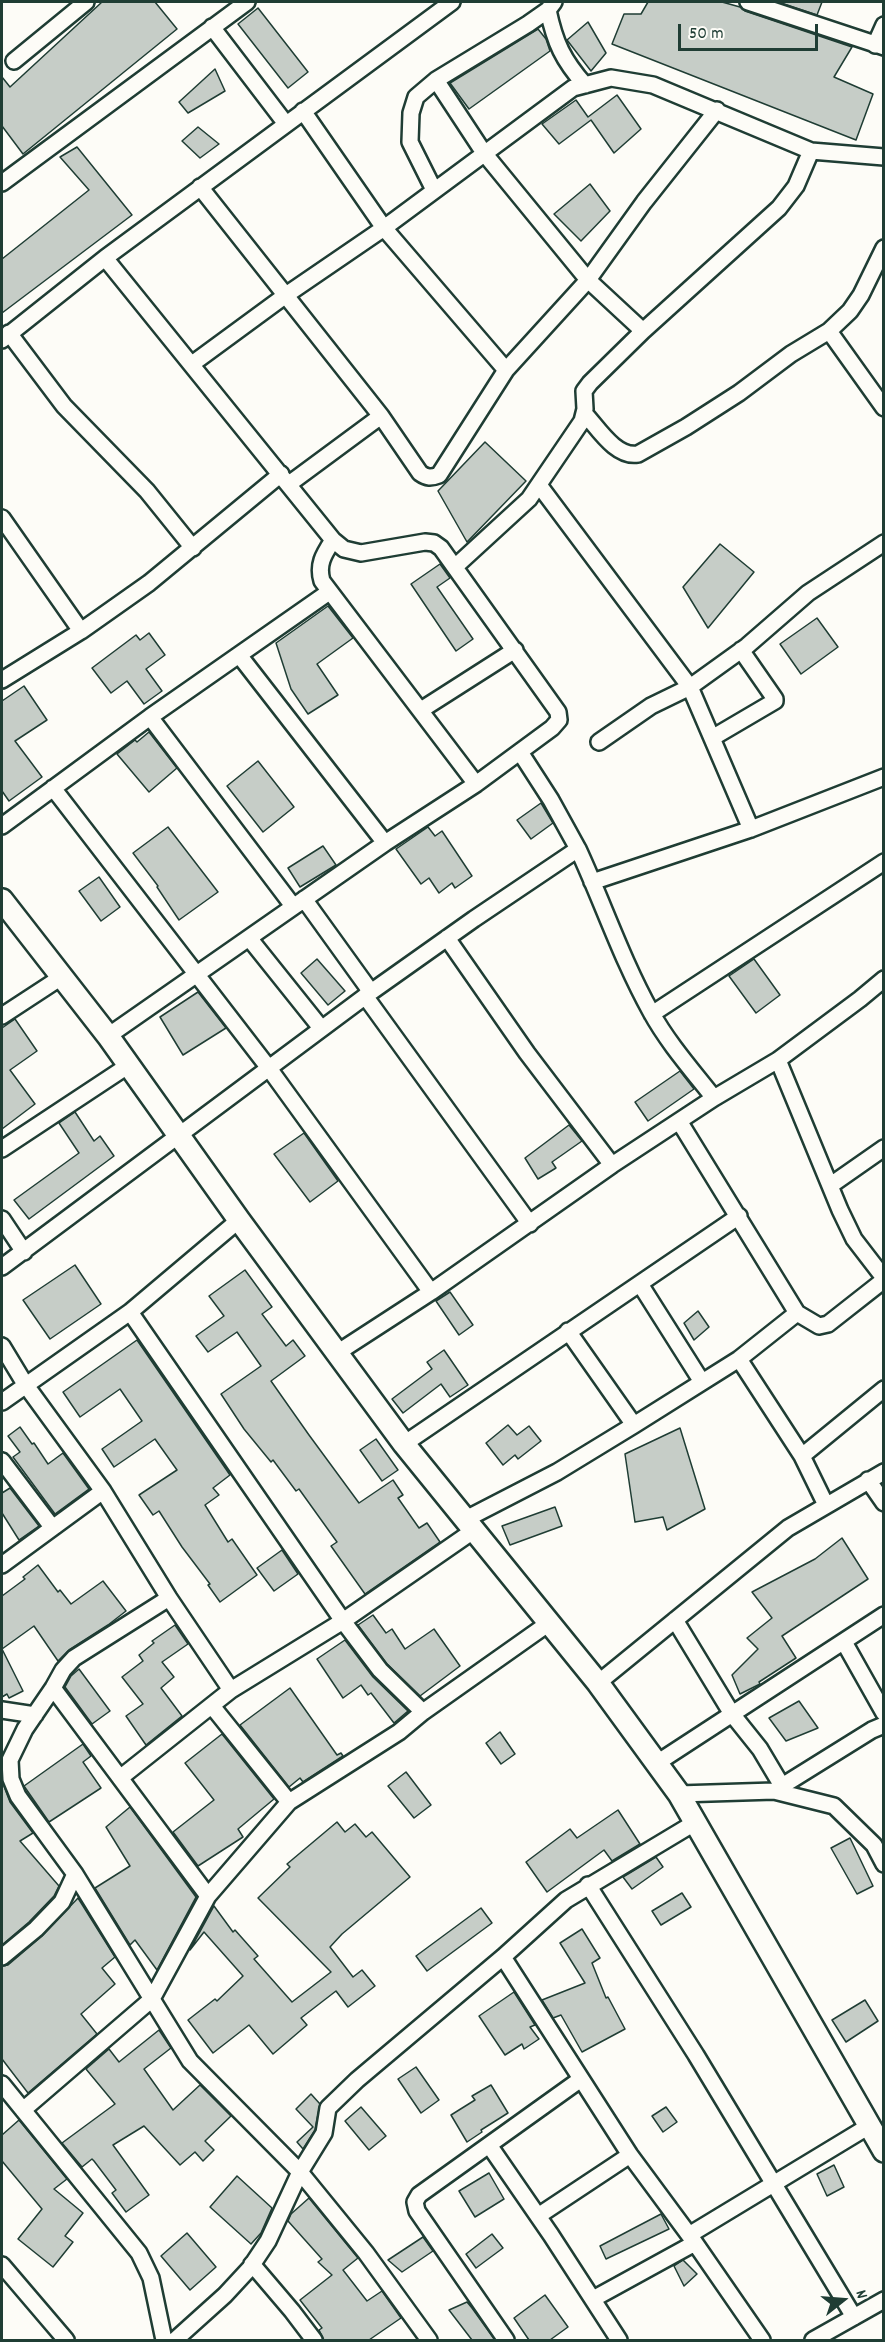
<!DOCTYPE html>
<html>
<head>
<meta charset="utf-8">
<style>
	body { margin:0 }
	#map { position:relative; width:885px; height:2342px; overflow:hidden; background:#fdfcf7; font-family:Dekko,sans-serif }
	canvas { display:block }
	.frame { position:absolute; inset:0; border:3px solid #1f3d34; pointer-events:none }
	.north { position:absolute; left:813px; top:2270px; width:60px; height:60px; -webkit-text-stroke:4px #fdfcf7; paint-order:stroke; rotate:73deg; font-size:16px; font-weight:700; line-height:24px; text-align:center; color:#1f3d34 }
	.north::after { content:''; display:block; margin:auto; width:21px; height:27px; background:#1f3d34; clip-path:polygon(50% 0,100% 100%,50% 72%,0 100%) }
	.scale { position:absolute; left:678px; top:24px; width:140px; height:27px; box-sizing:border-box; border:3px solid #1f3d34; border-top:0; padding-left:8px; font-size:18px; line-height:21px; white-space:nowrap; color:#1f3d34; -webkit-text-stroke:4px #fdfcf7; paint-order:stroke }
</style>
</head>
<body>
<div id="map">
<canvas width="885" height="2342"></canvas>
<div class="frame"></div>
<div class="north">N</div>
<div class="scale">50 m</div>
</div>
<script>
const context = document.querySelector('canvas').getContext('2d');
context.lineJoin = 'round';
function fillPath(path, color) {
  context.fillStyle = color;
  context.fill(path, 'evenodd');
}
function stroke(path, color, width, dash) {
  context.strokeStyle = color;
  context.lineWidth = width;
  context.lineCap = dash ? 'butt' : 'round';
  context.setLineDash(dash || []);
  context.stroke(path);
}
const building = new Path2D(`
	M102,2H155L177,29L23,154L2,126V77L10,87Z
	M648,2H722L740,7L745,11L852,47L834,77L873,94L856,140L612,44L624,14H641Z
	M778,2H822L817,15Z
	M258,8L308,72L288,88L238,24Z
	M588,22L606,53L591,71L567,40Z
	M538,29L546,39L550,51L469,109L450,83Z
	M215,69L225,91L188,113L179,102Z
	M617,95L641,129L614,153L591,120L559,144L542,124L576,100L588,117Z
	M198,127L219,144L200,158L182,141Z
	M77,147L132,215L2,313V259L89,190L60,157Z
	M590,184L610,211L581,241L554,214Z
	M485,442L526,481L467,542L438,491Z
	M720,544L754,572L708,628L683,587Z
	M440,564L450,578L437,587L473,639L456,651L411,584Z
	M328,606L353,638L317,664L338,695L308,714L291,689L276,643Z
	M817,618L838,647L801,674L780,644Z
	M149,633L165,655L146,669L162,691L144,704L127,681L111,693L92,668L136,635L140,640Z
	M24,686L47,720L15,741L42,777L9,801L2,791V701Z
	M149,732L177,768L149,792L117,754L135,740L137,742Z
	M258,761L294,807L263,832L227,786Z
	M541,803L553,823L531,839L517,820Z
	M168,827L218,892L179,920L157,887L158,886L133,853Z
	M428,827L435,836L442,831L472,876L455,888L452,883L439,893L429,878L421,884L396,849Z
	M323,846L336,865L300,887L288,868Z
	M99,877L120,907L101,921L79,891Z
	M317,959L345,991L328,1005L301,973Z
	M754,959L780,995L756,1013L729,976Z
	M198,992L226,1028L183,1055L160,1017Z
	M15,1019L37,1051L10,1070L35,1104L2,1129V1028Z
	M680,1071L694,1089L648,1121L635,1102Z
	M75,1112L94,1141L100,1136L114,1156L29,1219L14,1200L79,1153L59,1123Z
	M569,1125L582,1141L552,1162L556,1168L538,1179L525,1158Z
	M304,1133L338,1181L310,1202L274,1154Z
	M75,1265L101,1304L50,1339L23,1300Z
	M245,1270L272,1307L262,1314L286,1346L293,1340L305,1356L271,1381L309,1435L359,1503L393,1480L403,1495L398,1498L419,1528L427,1523L440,1542L365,1594L331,1546L337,1542L299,1489L296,1491L273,1460L271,1462L244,1429L221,1394L261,1366L237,1332L208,1352L196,1336L224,1316L209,1296Z
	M450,1292L473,1325L459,1335L436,1301Z
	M698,1311L709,1327L694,1340L684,1323Z
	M137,1340L230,1475L213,1488L219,1495L205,1505L228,1542L232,1539L257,1575L220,1602L208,1585L210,1584L182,1547L159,1511L153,1515L139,1495L177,1470L155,1439L114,1467L102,1449L142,1421L120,1389L80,1417L63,1392Z
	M444,1350L468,1385L450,1397L441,1384L403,1413L392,1399L432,1369L427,1362Z
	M508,1425L517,1435L529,1426L541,1441L518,1459L515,1455L503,1465L486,1443Z
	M20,1427L32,1444L34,1443L48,1464L63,1453L89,1489L55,1514L13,1457L20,1452L8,1436Z
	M680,1428L705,1509L667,1530L663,1517L635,1522L625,1454Z
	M376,1439L398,1470L382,1481L360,1450Z
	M10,1488L39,1526L19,1540L2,1513V1493Z
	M555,1507L562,1526L510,1545L502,1526Z
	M842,1538L868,1579L782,1636L796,1658L759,1682L760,1684L740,1694L732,1675L758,1649L747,1638L772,1618L752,1592L815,1559Z
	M282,1550L298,1574L274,1591L257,1568Z
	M38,1565L58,1592L60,1590L71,1604L103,1581L126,1611L108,1625L69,1650L58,1661L34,1626L2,1649L23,1691L9,1698L7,1694L2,1697V1596L25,1579L23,1577Z
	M373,1615L386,1633L392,1629L405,1649L434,1629L460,1666L420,1696L387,1664L358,1625Z
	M175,1625L188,1644L162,1662L174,1677L161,1688L182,1716L146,1745L126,1716L143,1704L122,1677L143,1661L139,1655L154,1643L152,1641Z
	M345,1640L373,1677L408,1711L394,1723L371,1693L368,1695L361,1685L343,1698L317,1659Z
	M79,1669L110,1711L92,1724L65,1687L71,1676Z
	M290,1688L337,1755L341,1753L343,1756L303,1782L300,1778L289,1787L240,1725Z
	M799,1701L818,1728L786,1741L769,1718Z
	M500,1732L515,1754L501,1764L486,1743Z
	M222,1734L274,1799L238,1829L243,1837L198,1866L173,1832L214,1800L185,1763Z
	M83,1744L91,1756L83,1762L101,1788L49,1822L24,1786Z
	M406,1772L431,1805L414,1818L388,1786Z
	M2,1781L10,1802L33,1833L20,1841L59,1886L54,1896L29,1922L2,1945Z
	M130,1807L196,1897L157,1970L135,1940L130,1945L95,1888L130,1866L106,1827Z
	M618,1810L640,1844L612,1861L604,1850L547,1892L526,1862L570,1829L577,1838Z
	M337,1822L345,1832L355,1824L366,1837L372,1832L410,1877L342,1934L330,1947L353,1977L362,1970L375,1986L348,2007L336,1991L301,2018L307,2025L273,2054L249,2025L213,2053L188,2020L215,1999L217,2001L243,1976L204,1932L190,1950L214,1906L233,1932L235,1930L258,1956L254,1959L292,2002L331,1972L258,1898L290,1867L287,1864Z
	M850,1838L873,1886L857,1894L831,1848Z
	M656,1857L663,1867L632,1889L623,1877Z
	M682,1893L691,1907L661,1925L652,1911Z
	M78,1898L115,1957L102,1968L115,1984L81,2014L97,2034L28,2093L2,2059V1966L8,1965L42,1936Z
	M481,1908L492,1923L427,1971L416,1956Z
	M582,1929L600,1958L592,1963L606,1998L608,1997L625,2029L582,2052L561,2015L553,2018L542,2000L585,1983L560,1943Z
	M514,1992L535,2025L530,2027L539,2039L524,2049L522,2044L505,2055L479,2016Z
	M865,2000L878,2021L846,2042L832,2020Z
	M159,2030L171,2048L144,2069L173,2110L200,2085L231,2116L205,2141L214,2150L203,2161L195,2152L180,2165L144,2126L113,2145L149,2195L126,2212L112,2193L116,2190L94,2161L92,2159L82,2167L62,2143L115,2104L86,2069L109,2049L119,2062Z
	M416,2067L439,2100L421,2113L398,2079Z
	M491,2085L508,2113L481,2130L482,2132L467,2142L451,2115L475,2100L472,2096Z
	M311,2094L320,2104L315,2130L303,2149L297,2142L313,2127L296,2109Z
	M361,2107L386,2136L369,2150L345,2121Z
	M666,2107L677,2122L663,2132L652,2116Z
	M19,2120L67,2179L54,2189L83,2213L65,2236L73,2242L53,2267L18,2239L42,2209L2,2161V2135Z
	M834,2165L844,2187L827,2196L817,2174Z
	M489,2173L504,2199L475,2217L459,2191Z
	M237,2176L272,2208L261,2233L251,2244L210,2207Z
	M309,2198L358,2258L343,2270L367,2301L382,2291L401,2318L369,2340H324L319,2330L322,2328L300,2300L332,2275L318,2262L322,2259L288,2221L291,2214Z
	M661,2214L669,2229L606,2259L600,2246Z
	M187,2233L216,2267L190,2290L161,2256Z
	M492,2234L503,2248L476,2268L466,2254Z
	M423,2237L433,2251L402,2272L388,2260Z
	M683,2260L697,2274L684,2286L674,2266Z
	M545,2295L568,2327L550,2340H529L514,2318Z
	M467,2302L472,2308L495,2340H472L449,2310Z`);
fillPath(building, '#c6cdc7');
stroke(building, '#1f3d34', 1.5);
const street = new Path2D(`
	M748,2L884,47
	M548,10C555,43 563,60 585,85
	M212,27L286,124
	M875,45L884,25
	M14,61L86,2
	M436,80L484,153L588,280L643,331
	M303,111L384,228L506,370
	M2,183L247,2
	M200,187L381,416L420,473C427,478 431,478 439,475L506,370L588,280L644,202L717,110
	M434,190L410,142L411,113L416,97L436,80L528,24L548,10L554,2
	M105,258L333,540L344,549L361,553L425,542L434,543L441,548L558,712L559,720L552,728L476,784L385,843L108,1036
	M829,331L884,408
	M9,333L64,406L147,491L193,548
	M2,340L105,258L452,2
	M192,364L286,295L384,228L573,88L611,78L653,85L811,151L884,157
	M585,414C598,428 616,458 638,454L686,427L739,393L791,354L829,331L850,311L861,295L884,248
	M289,484L381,416
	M539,485L690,687L751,829
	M2,518L81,631
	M333,540C324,554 317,564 322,581L476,784
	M456,566L529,499L582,421L585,409L584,391L590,383L643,331L779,208L796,186L811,151
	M239,655L385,843
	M2,680L81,631L149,583L281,474
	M421,710L515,650
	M150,717L293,906
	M712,738L775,701V699L741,650
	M599,742L651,706L690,687L747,646L808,593L884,543
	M520,752L551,800L578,849
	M53,788L268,1067L431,1292
	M2,826L150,717L329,592
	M592,882L751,829L884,777
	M304,899L371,992
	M249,938L321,1028
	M447,938L527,1053L612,1165
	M365,996L530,1224
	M652,1014L884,862
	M2,1016L63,976
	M778,1060L840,1210L854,1239L884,1278
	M679,1121L797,1313L819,1326L828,1324L884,1280
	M2,1149L129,1065
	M831,1185L884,1148
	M2,1219L24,1252
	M2,1267L371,992L474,919L578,849C603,903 622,960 651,1012C668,1043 692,1070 714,1098
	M640,1284L702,1382
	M130,1312L343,1621L380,1670L423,1712
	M568,1331L634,1425
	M2,1346L25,1384L103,1491L169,1598L231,1690
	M337,1353L431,1292L612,1165L714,1098L778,1060L860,999L884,979
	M739,1359L802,1456L826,1505
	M2,1402L130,1312L239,1220
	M404,1444L739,1216
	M802,1456L884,1389
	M2,1461L52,1527
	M868,1480L884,1503
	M464,1520L557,1472L634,1425L739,1359L797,1313
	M2,1565L103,1491
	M169,1598L74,1658L63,1670L53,1688L25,1729L10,1760L11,1779L18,1796L75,1874L190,2061L300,2172L366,2253L429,2340
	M675,1620L732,1714L760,1749L782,1786
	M844,1642L884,1713
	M598,1683L788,1528L884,1472
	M53,1688L208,1896
	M212,1706L289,1802
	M2,1710L35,1715
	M657,1763L884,1615
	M120,1778L231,1690L343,1621L473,1531
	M774,1791L872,1730L884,1725
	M679,1794L774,1791L834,1806L874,1845L884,1864
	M588,1885L696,2055L854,2317
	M2,1957L36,1929L62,1902L75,1874
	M503,1957L630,2155L695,2243L762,2340
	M2,2084L139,2253L151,2278L164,2340
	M23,2110L152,1999L208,1896L289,1802L399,1732L423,1712L549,1623
	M489,2145L551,2235L619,2340
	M538,2216L630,2155
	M689,2235L869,2126
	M252,2264L292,2311L314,2340
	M2,2265L66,2340
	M593,2299L695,2243
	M175,2340L225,2295L250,2268L268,2241L300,2172L324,2133L328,2108L357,2080L503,1957L566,1900L696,1822
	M506,2340L417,2211L415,2202L419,2195L581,2079
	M813,2340L884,2300`);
const secondary = new Path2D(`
	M2,900L108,1036L239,1220L404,1444L598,1683L679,1794L884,2151`);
stroke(street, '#1f3d34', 20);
stroke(secondary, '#1f3d34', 26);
stroke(street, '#fdfcf7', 15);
stroke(secondary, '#fdfcf7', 21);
</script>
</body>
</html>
